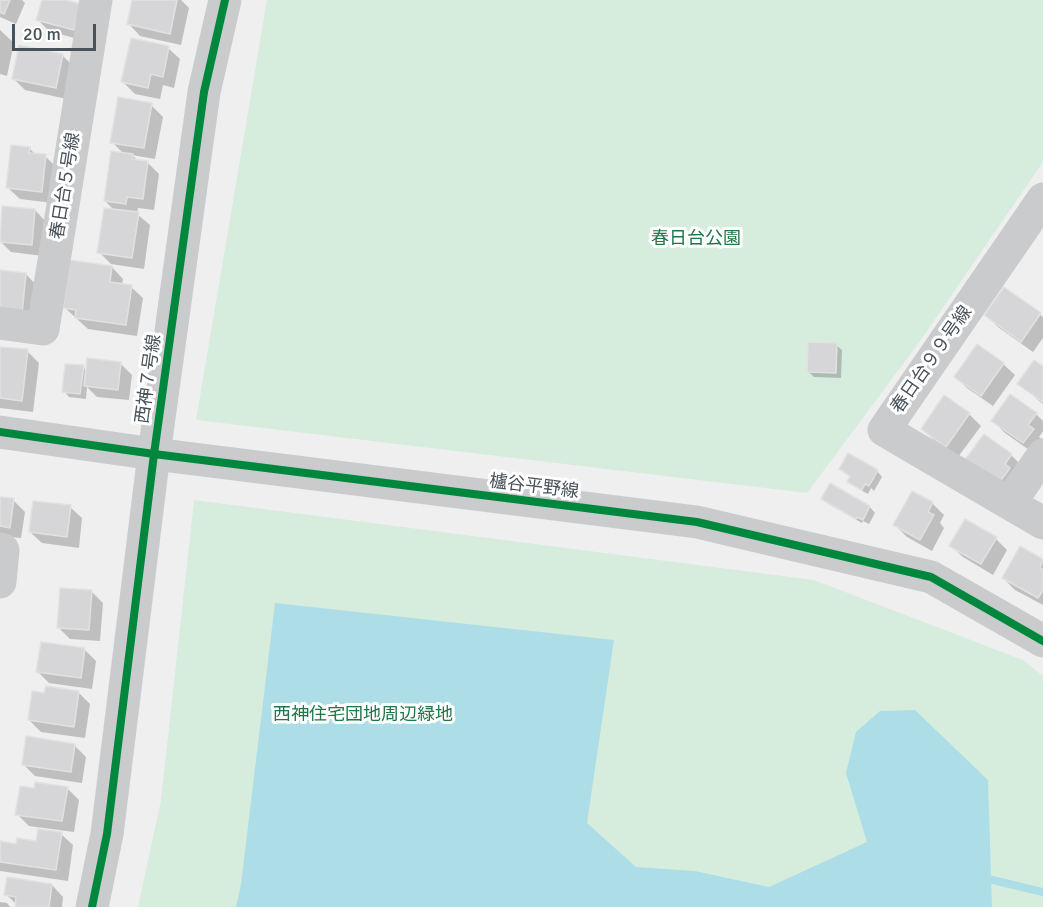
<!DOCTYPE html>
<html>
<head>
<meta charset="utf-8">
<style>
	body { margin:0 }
	#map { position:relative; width:1043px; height:907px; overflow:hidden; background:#f0efef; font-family:Signika,sans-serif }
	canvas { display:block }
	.scale { position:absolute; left:12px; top:24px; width:84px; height:27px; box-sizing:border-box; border:3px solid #48525a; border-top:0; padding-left:8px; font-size:18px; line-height:21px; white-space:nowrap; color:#48525a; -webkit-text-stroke:4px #fff; paint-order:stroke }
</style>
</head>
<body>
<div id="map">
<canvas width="1043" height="907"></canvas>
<div class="scale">20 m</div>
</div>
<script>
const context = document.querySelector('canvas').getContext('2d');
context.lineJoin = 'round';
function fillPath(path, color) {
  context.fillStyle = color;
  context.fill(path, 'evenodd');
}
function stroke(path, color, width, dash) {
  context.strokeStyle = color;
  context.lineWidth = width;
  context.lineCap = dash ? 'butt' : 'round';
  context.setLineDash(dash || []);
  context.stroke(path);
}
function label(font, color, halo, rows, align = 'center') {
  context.font = font + ' Signika,"Noto Sans JP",sans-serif';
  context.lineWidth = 6;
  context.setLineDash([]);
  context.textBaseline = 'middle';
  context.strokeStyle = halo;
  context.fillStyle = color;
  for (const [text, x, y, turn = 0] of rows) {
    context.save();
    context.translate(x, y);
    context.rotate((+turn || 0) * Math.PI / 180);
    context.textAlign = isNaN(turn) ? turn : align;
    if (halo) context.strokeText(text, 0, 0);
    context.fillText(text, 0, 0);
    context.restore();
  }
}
fillPath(new Path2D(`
	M267,0H1043V162L918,344L807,493L196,420Z
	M194,500L814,580L1023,660L1043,676V907H138L161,800Z`), '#d6eddd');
fillPath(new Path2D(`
	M275,603L614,640L587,823L636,867L695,871L769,887L867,842L846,773L856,732L880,711L915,710L988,780L992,907H236L241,884Z`), '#addee8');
fillPath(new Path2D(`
	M0,0H22L25,3L16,24L0,17Z
	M43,0H59L85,41L49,31L38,20Z
	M134,0H181L189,8L181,45L140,36L129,24Z
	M0,30L14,43L7,76L0,74Z
	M168,48L180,59L174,88L163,85L160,99L135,94L123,82Z
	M63,56L74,67L67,99L25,90L14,79Z
	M151,105L163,117L155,159L132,155L138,161L147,162L159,174L154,210L138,208L137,214L150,225L144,269L111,264L99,252L115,211L105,201L124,154L112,142Z
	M29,148L36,155L45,156L57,168L53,203L20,199L8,188Z
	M3,207L35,210L46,222L43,256L11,252L0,241Z
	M112,267L123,279L122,286L131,287L143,298L137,336L88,329L65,308Z
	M0,272L26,274L37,286L34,325L0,322Z
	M1004,289L1043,317V338L1033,352L998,327L986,315Z
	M836,345L842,350L841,378L814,377L808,371Z
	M0,348L27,351L39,363L33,412L0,408Z
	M120,363L132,375L129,400L97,397L87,387L86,399L69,397L64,391L83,367L87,371Z
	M1003,364L1015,375L993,406L967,388L956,377Z
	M1043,368V404L1019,384Z
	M944,397L969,414L981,426L958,457L934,440L922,429Z
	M1036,414L1043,421V431L1039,437L1043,440L1035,454L1005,433L993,421Z
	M1011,455L1023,467L1010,495L978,473Z
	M841,469L877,471L882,477L874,491L871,488L868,494L855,487L849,481L851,478Z
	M830,485L870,507L875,513L869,524L863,521L862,523L828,504L823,499Z
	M913,493L933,504L944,515L940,523L944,528L932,551L907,537L895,525Z
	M0,498L13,500L25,512L21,538L0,536Z
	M70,507L82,518L79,548L42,543L30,532Z
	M996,539L1007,550L993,575L963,557L951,546Z
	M1020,548L1043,561V605L1015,590L1003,578Z
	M92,592L103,603L100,641L70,639L58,627Z
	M84,649L96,661L92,689L49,683L37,671Z
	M78,692L90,704L85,738L41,732L29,720L46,695Z
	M74,745L86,757L82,783L35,776L23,764Z
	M67,788L79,800L74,832L29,826L17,814Z
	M61,834L73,845L68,881L0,871V843L17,845L37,843Z
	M52,885L63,897L62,907H16L17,905L6,894Z
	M0,902L7,903L10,907H0Z`), '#0003');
stroke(new Path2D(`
	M980,877L1043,892`), '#addee8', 8);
const building = new Path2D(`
	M0,0H10L4,14L0,12Z
	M42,0H65L81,4L74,30L36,20Z
	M132,0H177L170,34L127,24Z
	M131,38L169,46L163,77L151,74L148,88L121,82Z
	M19,45L63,54L56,88L12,79Z
	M118,97L152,103L144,148L110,143Z
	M11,145L30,147L29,153L46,154L42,192L6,188Z
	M111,151L133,154L132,159L148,161L143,199L127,197L126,204L104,201Z
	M2,206L35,209L32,245L0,242Z
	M104,208L139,212L132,258L97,253Z
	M70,260L112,266L110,282L132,285L126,325L75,318L76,310L63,308Z
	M0,270L26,273L22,314L0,312Z
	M1004,287L1041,313L1021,342L984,315Z
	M808,342L837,343L836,373L807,372Z
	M977,344L1004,363L981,396L954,377Z
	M0,347L28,349L22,401L0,398Z
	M87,358L121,362L118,390L84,386Z
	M1034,360L1043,366V402L1017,384Z
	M65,364L84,365L80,394L62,392Z
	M1010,394L1037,413L1028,425L1034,429L1023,443L991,421Z
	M944,395L970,413L946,447L921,429Z
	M984,434L1012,454L1005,464L1010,468L998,484L964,461Z
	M848,453L878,470L869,486L865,484L862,490L847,482L850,476L839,469Z
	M830,483L870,506L863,520L857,517L856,519L821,499Z
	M912,491L933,502L928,512L934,515L920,540L893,525Z
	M0,497L14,498L10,528L0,526Z
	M33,501L71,505L67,537L29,532Z
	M965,519L997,537L981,564L949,546Z
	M1020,546L1043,559L1040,568L1043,570V590L1038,598L1002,578Z
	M60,588L92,590L89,630L57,628Z
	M41,642L85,648L81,678L36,672Z
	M46,686L79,691L74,727L28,720L32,691L44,693Z
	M26,736L75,744L71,772L22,765Z
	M35,782L68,787L62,821L15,815L20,786L34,788Z
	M38,829L62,832L56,870L0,862V841L16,844L17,838L36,841Z
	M7,877L52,884L49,907H15L16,897L4,895Z`);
fillPath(building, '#d6d6d8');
stroke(building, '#e1e1e2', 1.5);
stroke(new Path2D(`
	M1043,199L884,430L1043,523
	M0,323L43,329L96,0
	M0,432L154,454L697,522L931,577L1043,641
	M1010,503L1043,455
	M0,549L3,550L0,582
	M92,907L107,834L154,454L204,92L225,0`), '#cacbcd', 33);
stroke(new Path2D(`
	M0,432L154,454L697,522L931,577L1043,641
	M92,907L107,834L154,454L204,92L225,0`), '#00873e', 8);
label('18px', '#48525a', '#fff', [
	["春日台５号線",66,186,-81],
	["春日台９９号線",932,360,-55],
	["西神７号線",149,379,-82],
	["櫨谷平野線",534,487,7]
]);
label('18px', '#1d7747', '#fff', [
	["春日台公園",696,239],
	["西神住宅団地周辺緑地",363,715]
]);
</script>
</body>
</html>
